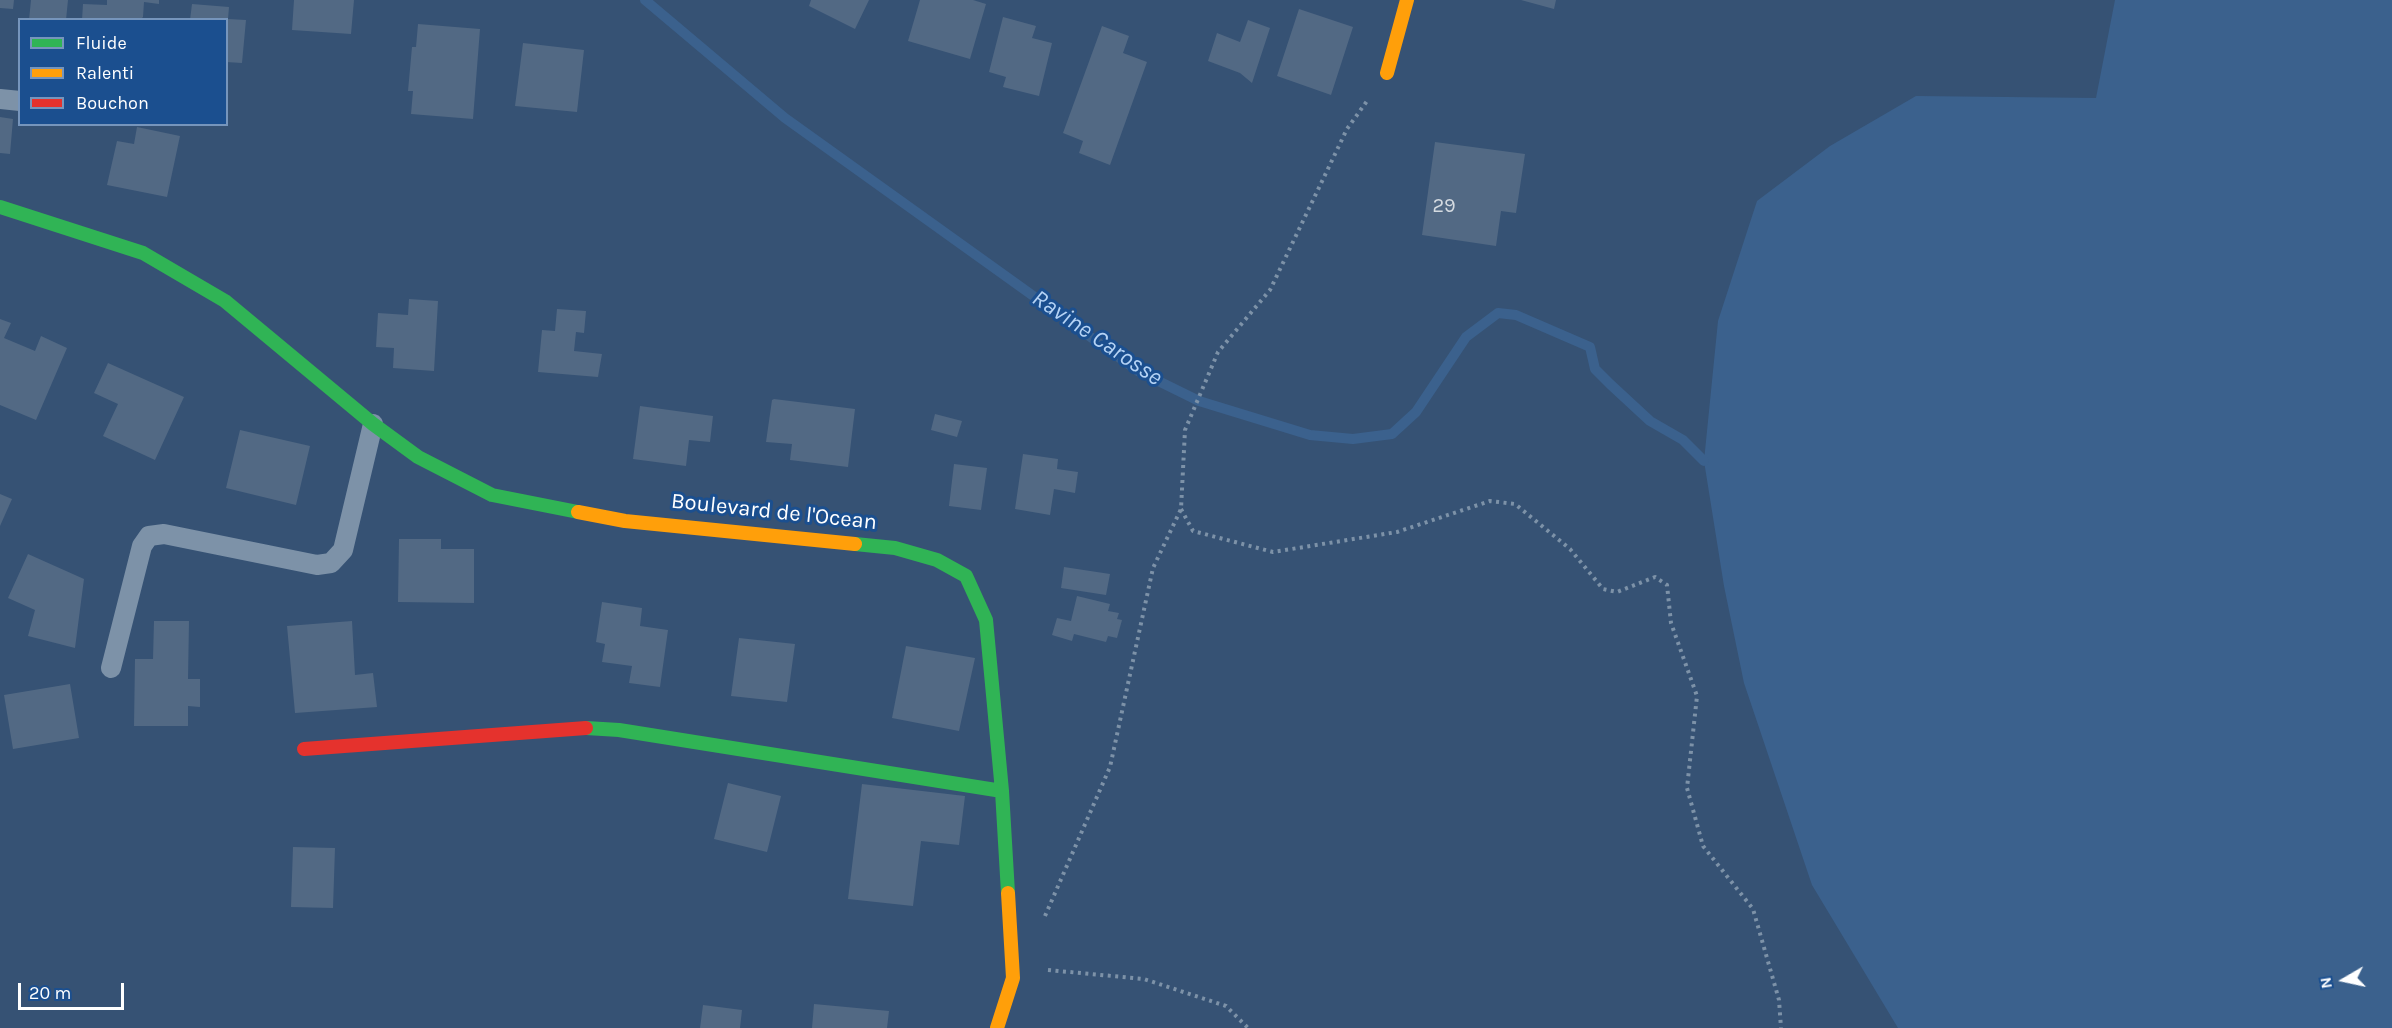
<!DOCTYPE html>
<html>
<head>
<meta charset="utf-8">
<style>
	body { margin:0 }
	#map { position:relative; width:2392px; height:1028px; overflow:hidden; background:#365274; font-family:Karla,sans-serif }
	canvas { display:block }
	.legend { position:absolute; left:18px; top:18px; width:210px; height:108px; box-sizing:border-box; background:#1b4f8f; border:2px solid #7695bc; margin:0; padding:8px 10px; list-style:none; font-size:18px; color:#fff }
	.legend li { display:flex; align-items:center; gap:12px; height:30px }
	.legend b { width:30px; border:2px solid #7695bc }
	.north { position:absolute; left:2314px; top:950px; width:60px; height:60px; -webkit-text-stroke:4px #1b4f8f; paint-order:stroke; rotate:261deg; font-size:16px; font-weight:700; line-height:24px; text-align:center; color:#fff }
	.north::after { content:''; display:block; margin:auto; width:21px; height:27px; background:#fff; clip-path:polygon(50% 0,100% 100%,50% 72%,0 100%) }
	.scale { position:absolute; left:18px; top:983px; width:106px; height:27px; box-sizing:border-box; border:3px solid #fff; border-top:0; padding-left:8px; font-size:18px; line-height:21px; white-space:nowrap; color:#fff; -webkit-text-stroke:4px #1b4f8f; paint-order:stroke }
</style>
</head>
<body>
<div id="map">
<canvas width="2392" height="1028"></canvas>
<ul class="legend">
<li><b style="height:8px;background:#30b455"></b>Fluide</li>
<li><b style="height:8px;background:#ff9f0a"></b>Ralenti</li>
<li><b style="height:8px;background:#e5322d"></b>Bouchon</li>
</ul>
<div class="north">N</div>
<div class="scale">20 m</div>
</div>
<script>
const context = document.querySelector('canvas').getContext('2d');
context.lineJoin = 'round';
function fillPath(path, color) {
  context.fillStyle = color;
  context.fill(path, 'evenodd');
}
function stroke(path, color, width, dash) {
  context.strokeStyle = color;
  context.lineWidth = width;
  context.lineCap = dash ? 'butt' : 'round';
  context.setLineDash(dash || []);
  context.stroke(path);
}
function label(font, color, halo, rows, align = 'center') {
  context.font = font + ' Karla,sans-serif';
  context.lineWidth = 6;
  context.setLineDash([]);
  context.textBaseline = 'middle';
  context.strokeStyle = halo;
  context.fillStyle = color;
  for (const [text, x, y, turn = 0] of rows) {
    context.save();
    context.translate(x, y);
    context.rotate((+turn || 0) * Math.PI / 180);
    context.textAlign = isNaN(turn) ? turn : align;
    if (halo) context.strokeText(text, 0, 0);
    context.fillText(text, 0, 0);
    context.restore();
  }
}
fillPath(new Path2D(`
	M2115,0H2392V1028H1898L1812,885L1744,683L1724,586L1704,461L1718,321L1757,201L1830,146L1916,96L2096,98Z`), '#3b618d');
stroke(new Path2D(`
	M645,0L785,118L1138,371L1199,401L1310,435L1353,439L1392,434L1416,412L1466,337L1498,313L1516,315L1590,347L1595,369L1610,384L1650,421L1683,440L1704,461`), '#3b618d', 10);
fillPath(new Path2D(`
	M0,0H14L13,9L0,8Z
	M31,0H68L66,20H29Z
	M107,0H159V4L144,2L143,17L140,20H82L83,4L107,5Z
	M294,0H354L351,34L292,30Z
	M811,0H869L855,29L809,6Z
	M920,0H973L986,4L970,59L908,41Z
	M1521,0H1556L1554,9Z
	M192,4L229,7L228,19L246,20L242,63L226,62V20H190Z
	M1299,9L1353,27L1331,95L1277,76Z
	M1003,17L1036,26L1032,38L1052,43L1039,96L1003,87L1006,77L989,72Z
	M1248,20L1270,28L1252,83L1240,73L1208,61L1217,33L1240,42Z
	M418,24L480,29L473,119L411,114L413,91H408L412,47H416Z
	M1102,26L1129,36L1123,53L1147,62L1110,165L1079,153L1083,141L1063,133Z
	M523,43L584,50L577,112L515,106Z
	M0,117L13,119L10,154L0,153Z
	M137,127L180,136L167,197L107,185L117,141L134,144Z
	M1435,142L1525,154L1516,213L1501,211L1496,246L1422,235Z
	M409,299L438,301L434,371L393,368L394,348L376,347L378,313L408,315Z
	M557,309L586,311L584,333L576,332L574,351L602,354L598,377L538,372L542,330L555,331Z
	M0,319L11,323L4,338L35,351L41,336L67,348L36,420L0,405Z
	M108,363L184,397L155,460L103,436L118,404L94,393Z
	M774,399L855,409L848,467L790,460L792,444L766,442L772,400Z
	M640,406L713,416L710,442L689,440L686,466L633,459Z
	M935,414L962,421L957,437L931,430Z
	M240,430L310,446L296,505L226,488Z
	M1023,454L1058,459L1057,469L1078,472L1075,493L1054,489L1050,515L1015,509Z
	M954,464L987,468L981,510L949,506Z
	M0,494L12,499L0,526Z
	M399,539H441V549H474V603L398,602Z
	M28,554L84,579L75,648L28,636L35,610L8,598Z
	M1064,567L1110,574L1106,595L1061,588Z
	M1077,596L1110,604L1108,611L1119,613L1117,619L1122,620L1117,638L1108,636L1106,642L1074,634L1072,641L1052,635L1057,618L1071,621Z
	M602,602L642,608L640,626L668,630L660,687L629,683L632,666L602,662L605,644L596,642Z
	M154,621H189L188,679H200V707L188,706V726H134L135,659H153Z
	M352,621L355,675L373,673L377,707L295,713L287,626Z
	M739,638L795,644L787,702L731,696Z
	M906,646L975,658L959,731L892,718Z
	M70,684L79,738L13,749L4,695Z
	M728,783L781,796L767,852L714,839Z
	M862,784L965,796L959,845L921,841L913,906L848,899Z
	M293,847L335,848L333,908L291,907Z
	M814,1004L889,1011L887,1028H812Z
	M703,1005L742,1010L740,1028H700Z`), '#526984');
stroke(new Path2D(`
	M1181,509L1193,531L1273,552L1397,532L1490,501L1515,504L1570,549L1603,589L1617,592L1655,577L1667,585L1671,623L1697,696L1687,788L1703,846L1753,909L1779,1000L1781,1028
	M1045,916L1110,767L1153,568L1181,509L1185,430L1218,352L1270,290L1347,129L1367,101
	M1048,970L1144,979L1226,1006L1248,1028`), '#7d92a8', 4, [3, 4.5]);
stroke(new Path2D(`
	M0,99L20,101
	M111,668L142,546L149,536L164,534L317,565L331,563L343,550L373,424`), '#7d92a8', 20);
stroke(new Path2D(`
	M0,207L143,253L225,301L373,424L418,457L492,495L578,512
	M855,544L895,548L937,560L966,576L986,620L1002,791L1008,893
	M586,728L619,730L1002,791`), '#30b455', 14);
stroke(new Path2D(`
	M1387,73L1407,0
	M578,512L625,521L855,544
	M997,1028L1013,978L1008,893`), '#ff9f0a', 14);
stroke(new Path2D(`
	M304,749L586,728`), '#e5322d', 14);
label('20px', '#d4dae0', null, [
	["29",1444,206]
]);
label('22px', '#fff', '#1b4f8f', [
	["Boulevard de l'Ocean",774,512,6]
]);
label('italic 24px', '#b5d3f5', '#1b4f8f', [
	["Ravine Carosse",1097,338,34]
]);
</script>
</body>
</html>
